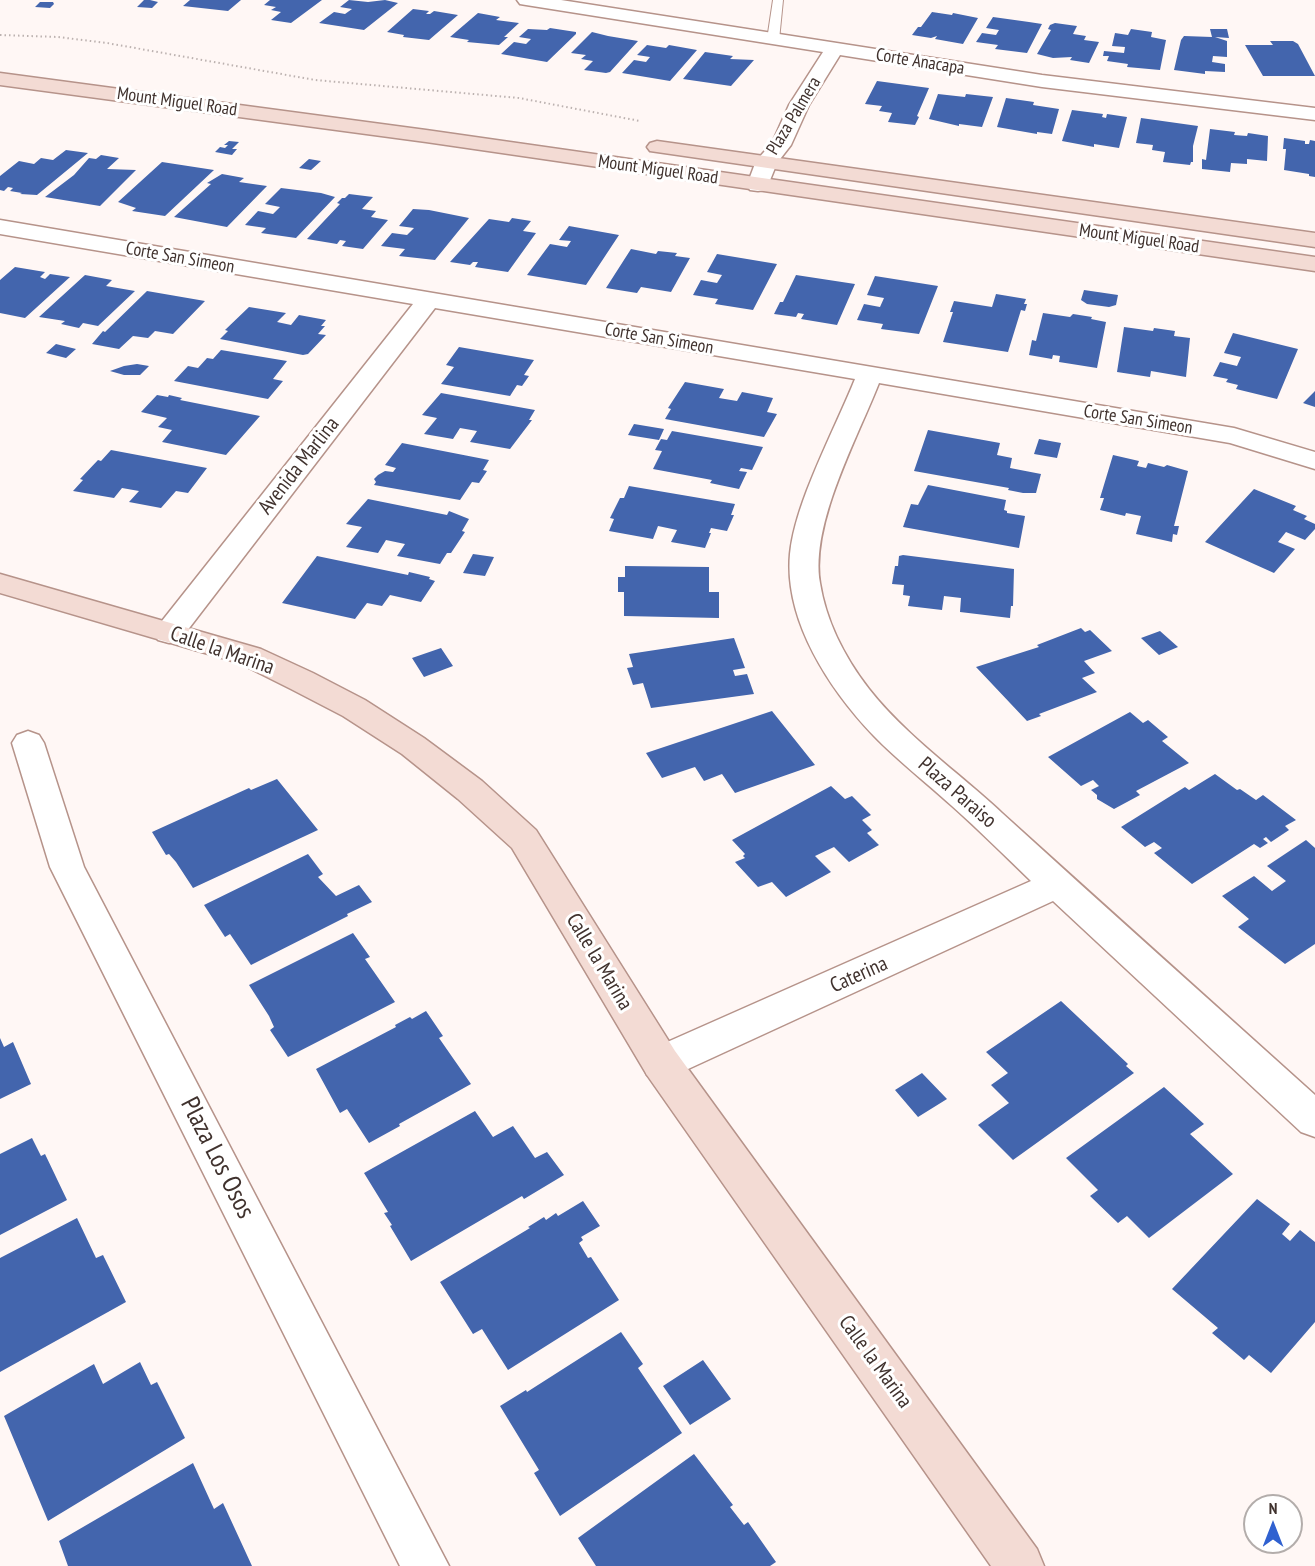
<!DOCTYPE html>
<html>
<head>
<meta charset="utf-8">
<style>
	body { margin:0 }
	#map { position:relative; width:1315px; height:1566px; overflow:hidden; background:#fff7f5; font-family:"PT Sans Narrow",sans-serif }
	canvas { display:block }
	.north { position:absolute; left:1243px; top:1494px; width:60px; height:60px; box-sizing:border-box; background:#fff; border:2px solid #b3adab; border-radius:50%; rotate:0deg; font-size:16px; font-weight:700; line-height:24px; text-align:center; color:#40322e }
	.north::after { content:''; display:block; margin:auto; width:21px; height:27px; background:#3061d0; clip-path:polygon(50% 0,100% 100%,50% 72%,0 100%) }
</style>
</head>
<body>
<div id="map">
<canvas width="1315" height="1566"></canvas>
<div class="north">N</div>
</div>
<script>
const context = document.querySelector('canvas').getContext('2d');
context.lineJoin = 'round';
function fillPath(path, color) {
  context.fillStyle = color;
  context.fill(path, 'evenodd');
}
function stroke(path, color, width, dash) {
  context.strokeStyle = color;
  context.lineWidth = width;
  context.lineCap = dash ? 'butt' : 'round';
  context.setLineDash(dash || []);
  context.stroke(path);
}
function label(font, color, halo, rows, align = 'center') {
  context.font = font + ' "PT Sans Narrow",sans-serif';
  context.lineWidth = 6;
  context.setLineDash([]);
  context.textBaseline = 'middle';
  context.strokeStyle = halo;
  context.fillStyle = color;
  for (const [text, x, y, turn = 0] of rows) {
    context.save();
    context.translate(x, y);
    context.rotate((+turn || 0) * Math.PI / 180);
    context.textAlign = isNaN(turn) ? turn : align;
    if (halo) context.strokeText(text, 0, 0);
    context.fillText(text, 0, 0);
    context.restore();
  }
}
fillPath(new Path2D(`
	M144,0H150L158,2L152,8L137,7Z
	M190,0H241L228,11L183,6Z
	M270,0H322L291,23L271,20L281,12L271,10L276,7L264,5Z
	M349,0L368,2L385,0L398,3L364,30L319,23L334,12L345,14L352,9L340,7Z
	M40,2H53L54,4L50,8L35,7Z
	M413,9L429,11L426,14H430L434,11L458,15L429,40L403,37L404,35L387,32Z
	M932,12L952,15L953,13L978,18L963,44L935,39L937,36L931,38L912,35L918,27H921Z
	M478,13L500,17L496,20L519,23L504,37H508L499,45L467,42L469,40L450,37Z
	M993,17L1029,22L1042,24L1027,53L995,49L998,45L976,42L982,33L996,35L999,30L986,28Z
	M1055,23L1077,26L1073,34L1086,36L1084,40L1099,42L1089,63L1070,60L1072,57L1053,58L1037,54L1051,30L1048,29L1050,25Z
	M550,28L576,32V34L547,62L501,54L514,42L526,44L531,39L519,37L528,29L547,30Z
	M1131,29L1152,32L1151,37L1166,40L1160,70L1127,67L1128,64L1107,61L1109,56H1103L1104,51L1124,53L1125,47L1112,46L1115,33L1128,35Z
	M1210,29H1227L1229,38L1215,37L1227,41V57L1213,56L1212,62L1225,64V72L1205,71V74L1174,70L1181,40L1184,36L1212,37Z
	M592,32L608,36L638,41L610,72L606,73L584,70L593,61L581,59L586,55L571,53Z
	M1270,41H1293L1298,44L1315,76H1263L1245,45H1273Z
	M647,45L666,48L669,45L697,50L670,81L622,73L634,60L646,62L650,57L637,55Z
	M705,52L733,56L730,59L754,60L731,86L683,79Z
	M877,81L929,88L917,116L919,117L915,125L888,122L892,113L879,111L882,106L865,104Z
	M938,94L965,97L966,94L993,97L982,127L959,124V126L929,119Z
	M1006,98L1034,102L1033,105L1059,109L1052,134L1037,132V134L997,127Z
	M1072,110L1103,114L1102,117L1106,118L1107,114L1127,117L1119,148L1094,144V147L1062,141Z
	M1141,118L1198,126L1193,146V162H1191L1190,165L1163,162L1165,152L1152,150L1153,145L1136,143Z
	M1210,129L1235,132L1234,135L1247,136L1248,133L1268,136L1267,161L1247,159V164L1231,163L1230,172L1202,169V159L1206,160Z
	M1284,138L1305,141V144H1309L1310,140L1315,141V177L1309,176V174L1284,170L1286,149H1283Z
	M229,141L239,142L232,149H237L232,155L215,152L220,147L225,148L228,145H224Z
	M66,150L88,153L37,195L20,194L22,193L10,191L13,188L8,187L4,191L0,190V176L19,161L34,164L41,158L53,160Z
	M101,155L119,158L107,169L136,170L100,206L45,197L74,175L89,158L96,159Z
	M309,159L321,161L311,170L299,168Z
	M162,162L214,170L165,216L132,211L136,208L118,202Z
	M222,174L244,178L239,182L267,186L227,227L174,217L211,184L207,183Z
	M281,188L321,193L335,197L296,238L261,233L266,228L245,225L258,211L273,214L280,207L265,204Z
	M349,194L373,197L362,209L376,211L371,217L388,220L363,249L342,246L346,241L340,240L337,244L307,239L340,204L337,203L342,198H345Z
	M413,209L429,210L469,218L435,260L399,256L405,249L381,246L392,233L407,235L414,228L399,226Z
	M512,218L531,221L523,231L536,233L508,272L475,267L478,262H473L470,265L450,262L489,219L509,222Z
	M569,226L619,235L586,285L527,275L550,244L567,247L571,241L559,240Z
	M631,249L656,254L658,251L677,253L675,256L690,258L671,292L641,287L637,293L606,288Z
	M717,254L777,264L753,310L715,304L718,299L693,295L701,280L717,283L722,275L707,272Z
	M15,267L45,272L40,277L45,279L50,274L70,277L25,318L0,313V280Z
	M85,275L112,280L106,286L135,291L98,326L83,323L79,328L61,324L65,321L39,317Z
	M796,275L855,284L837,325L801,319L804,314L798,313L796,317L774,314L780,302H783Z
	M875,276L938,286L919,334L881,329L883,324L857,320L864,304L880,307L884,298L867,295Z
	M1084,290L1118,295L1116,305L1109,307L1087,304L1081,300Z
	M147,291L205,301L173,334L155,331L148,338L133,336L119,349L92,344L103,331L105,332Z
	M996,294L1026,299L1024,304H1027L1025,311L1021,310L1008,352L943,342L953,312H950L954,301L992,307Z
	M249,307L286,313L277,322L291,325L299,315L326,320L321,326H325L318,334L326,335L308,354L303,355L220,339L228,331L225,330Z
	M1043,313L1070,317L1073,314L1092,317L1091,319L1106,322L1097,368L1059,362L1060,356L1053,355L1052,359L1029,355L1032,340L1036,341Z
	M1124,327L1153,331L1154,328L1175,331L1174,336L1190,338L1186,377L1151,371L1150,377L1117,372Z
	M1233,333L1298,349L1277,399L1236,389L1238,385L1226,382L1228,379L1213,376L1220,362L1237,366L1241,357L1224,353Z
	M56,344L76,349L66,358L46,353Z
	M459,347L534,360L524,375L529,376L522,386L517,385L510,396L441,384L454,367L446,365Z
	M221,350L287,361L273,379L283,381L268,399L174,381L188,366L198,368L207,358L213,359Z
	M137,364L149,366L140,375H124L110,371L124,366Z
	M685,382L724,389L719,398L737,401L742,392L773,398L767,412L777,414L764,437L665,419L671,409L668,408Z
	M1315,391V407L1303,403Z
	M441,393L535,410L529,420H532L510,449L470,442L477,431L460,428L453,439L424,434L437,418L422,415Z
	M157,395L168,397L169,395L182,398L180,400L260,416L226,455L162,442L172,430L158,427L167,418L141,412Z
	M634,424L664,429L659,440L628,435Z
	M928,430L1000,443L997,455L1012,458L1010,468L1041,474L1036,493H1023L1008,490L1009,488L914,471Z
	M672,431L763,447L752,470L741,468L739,471L747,472L739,489L710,483L712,480L653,469L662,451L655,450L661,439L667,440Z
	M1039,439L1061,443L1057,458L1034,454Z
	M402,443L489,460L483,470L487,471L479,483L472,482L460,500L374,485L376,482L374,479L378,475L385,471L393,472L396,468L385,465Z
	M111,450L207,468L188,493L176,491L161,508L129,502L139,491L122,488L114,498L73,491L83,480L80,479L98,460L101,461Z
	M1113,455L1139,461L1137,466L1146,468L1148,463L1164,467L1167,465L1188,471L1174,526H1179L1177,535L1173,534L1172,542L1136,534L1141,516L1126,513L1125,516L1100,510L1104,498H1100Z
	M928,485L1006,500L1004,510L1007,511V513L1025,516L1019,548L903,527L911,504L918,505Z
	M629,486L735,504L731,515H734L727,531L711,528L709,533H711L705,548L671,542L677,530L658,526L653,539L609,531L614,519L610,518L620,498H624Z
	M1254,489L1296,506L1293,510L1307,516L1304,519L1315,524V529L1305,540L1286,532L1278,542L1295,549L1274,573L1205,542Z
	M368,499L447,515L449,511L469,519L462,531L465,532L451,553H447L440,564L397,556L405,544L386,540L378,553L346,547L362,527L346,524Z
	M473,554L494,557L485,576L463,573Z
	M903,555L1014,569L1013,606H1011L1010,618L960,612L961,598L944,596L942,610L908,606L910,596L903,595L904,585L892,584L895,566H898L899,556Z
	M317,556L408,575L409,572L430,577L429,579L435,581L421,602L390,595L382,606L367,603L355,619L282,603Z
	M625,566L709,567V592H719V618L624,616V592H618V577H625Z
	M1081,628L1085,632L1090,630L1112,651L1084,661L1095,673L1082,678L1097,692L1039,714L1041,716L1027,721L976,667L1039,647L1037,645Z
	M1160,631L1178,647L1159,655L1141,638Z
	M734,638L745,668L733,670L735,676L747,674L754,694L651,708L643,683L633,685L627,668L633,667L629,654Z
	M441,648L453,666L424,677L412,658Z
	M772,711L815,765L735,793L722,774L704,781L695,767L662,778L646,753Z
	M1130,712L1143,723L1148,720L1168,737L1162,741L1189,763L1136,791L1140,795L1114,809L1097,799V795L1091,790L1099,786L1093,780L1081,786L1048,757Z
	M1215,774L1237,790L1240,789L1256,800L1263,795L1296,820L1285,826L1289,830L1271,842L1266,837L1263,839L1268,843L1260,848L1254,844L1192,884L1154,853L1162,848L1154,842L1145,847L1121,827L1185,787L1189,790Z
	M277,779L318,830L193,888L176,862L169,854L166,855L152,832L249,788L251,790Z
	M831,786L845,799L852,796L871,815L862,820L872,830L867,833L879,845L849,862L834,847L815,856L831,872L786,897L772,882L758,887L735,862L745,858L743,856L745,854L732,840Z
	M1306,840L1315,848V944L1285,964L1238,927L1249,919L1222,896L1254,876L1272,891L1286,881L1267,866Z
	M308,854L323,874L318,877L336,896L359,885L372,902L347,914L348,916L251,965L230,934L225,937L204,905Z
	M353,933L370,957L365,959L395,1002L288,1057L270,1030L274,1027L269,1016L249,985Z
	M1061,1001L1128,1064L1126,1066L1134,1073L1013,1160L978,1125L1009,1103L991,1085L1008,1073L986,1052Z
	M426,1011L443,1036L439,1038L471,1084L399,1124L400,1126L369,1143L347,1109L340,1113L316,1069L396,1027L395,1025L410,1017L412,1019Z
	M0,1038L4,1047L13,1042L31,1084L0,1099Z
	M922,1073L947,1099L918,1117L895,1090Z
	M1164,1087L1204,1124L1190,1134L1233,1174L1149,1238L1127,1216L1118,1223L1090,1196L1098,1190L1066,1158Z
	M475,1111L493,1137L513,1126L535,1158L547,1152L564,1175L524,1199L522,1196L411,1261L390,1226L392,1225L384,1213L388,1212L364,1173Z
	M32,1138L41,1156L45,1154L67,1200L0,1235V1154Z
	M1257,1199L1290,1224L1282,1234L1290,1241L1300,1230L1315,1242V1322L1271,1373L1249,1355L1244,1360L1212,1333L1218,1328L1172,1289Z
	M583,1201L600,1226L581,1237L583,1240L579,1243L588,1258L591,1257L619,1300L508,1370L482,1329L473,1334L440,1282L530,1228L528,1227L544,1217L546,1220L556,1213L558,1216Z
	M77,1218L96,1258L103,1255L126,1302L0,1372V1258Z
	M621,1332L643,1364L638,1368L682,1433L560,1516L534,1473L539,1470L500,1406L526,1390L527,1392Z
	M703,1360L731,1399L690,1425L663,1386Z
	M140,1362L151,1385L157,1382L185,1438L48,1521L4,1416L94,1364L103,1384Z
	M694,1454L733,1505L730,1507L744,1525L748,1522L776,1562L770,1566H596L578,1538Z
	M193,1463L214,1509L223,1503L252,1566H68L59,1541Z`), '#4365ad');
const lane = new Path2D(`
	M773,0H783L779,40L773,43L767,40Z`);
const street = new Path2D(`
	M517,0H561L1042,75L1315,108V120L1042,87L840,55L809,105L791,145L777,163L766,190L758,191L750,190L747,185L756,161L772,143L789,105L823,52L526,5L520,4Z
	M0,220L1234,428L1315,452V469L1230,443L879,383C857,439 810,524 820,583C826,621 845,658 869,689C906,736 958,772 1002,813C1106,908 1211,1001 1315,1095V1137L1301,1132L1053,901L675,1075L661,1079L647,1075L642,1063L647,1051L1031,881C1005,856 979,830 952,806C926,782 898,761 874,736C830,690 784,621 790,554C795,502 835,429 855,379L435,308L180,640L169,643L158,640L154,633L158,626L413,304L0,234Z
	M28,731L39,735L44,743L84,867L449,1566H400L50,867L12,743L17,735Z`);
const secondary = new Path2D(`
	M0,73L426,130L1315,257V271L426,142L0,85Z
	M657,141L1315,233V247L650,151L647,147L650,143Z
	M0,574L261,649L313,673L365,700L424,738L482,781L536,830L675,1051L1037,1549L1044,1566H991L647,1075L512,848L458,799L402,754L343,716L291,689L239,663L0,593Z`);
stroke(lane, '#b6938a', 2);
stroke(street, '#b6938a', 3);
stroke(secondary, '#b6938a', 3);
stroke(new Path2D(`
	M0,35L58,37L107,43L315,80L519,98L640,121`), '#bcb2b0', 2, [1.5, 3]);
fillPath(lane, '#fff');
fillPath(street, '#fff');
fillPath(secondary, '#f3dbd4');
label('18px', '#40322e', '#fff', [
	["Corte Anacapa",920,62,9],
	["Mount Miguel Road",177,102,8],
	["Plaza Palmera",794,116,-59],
	["Mount Miguel Road",658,170,8],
	["Mount Miguel Road",1139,239,8],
	["Corte San Simeon",180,258,10],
	["Corte San Simeon",659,339,10],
	["Corte San Simeon",1138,420,9]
]);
label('21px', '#40322e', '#fff', [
	["Avenida Marlina",299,466,-52],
	["Calle la Marina",222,651,19],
	["Plaza Paraiso",957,793,41],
	["Calle la Marina",599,962,59],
	["Caterina",859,975,-24],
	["Calle la Marina",875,1362,54]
]);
label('26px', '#40322e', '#fff', [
	["Plaza Los Osos",217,1158,63]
]);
</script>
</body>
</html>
